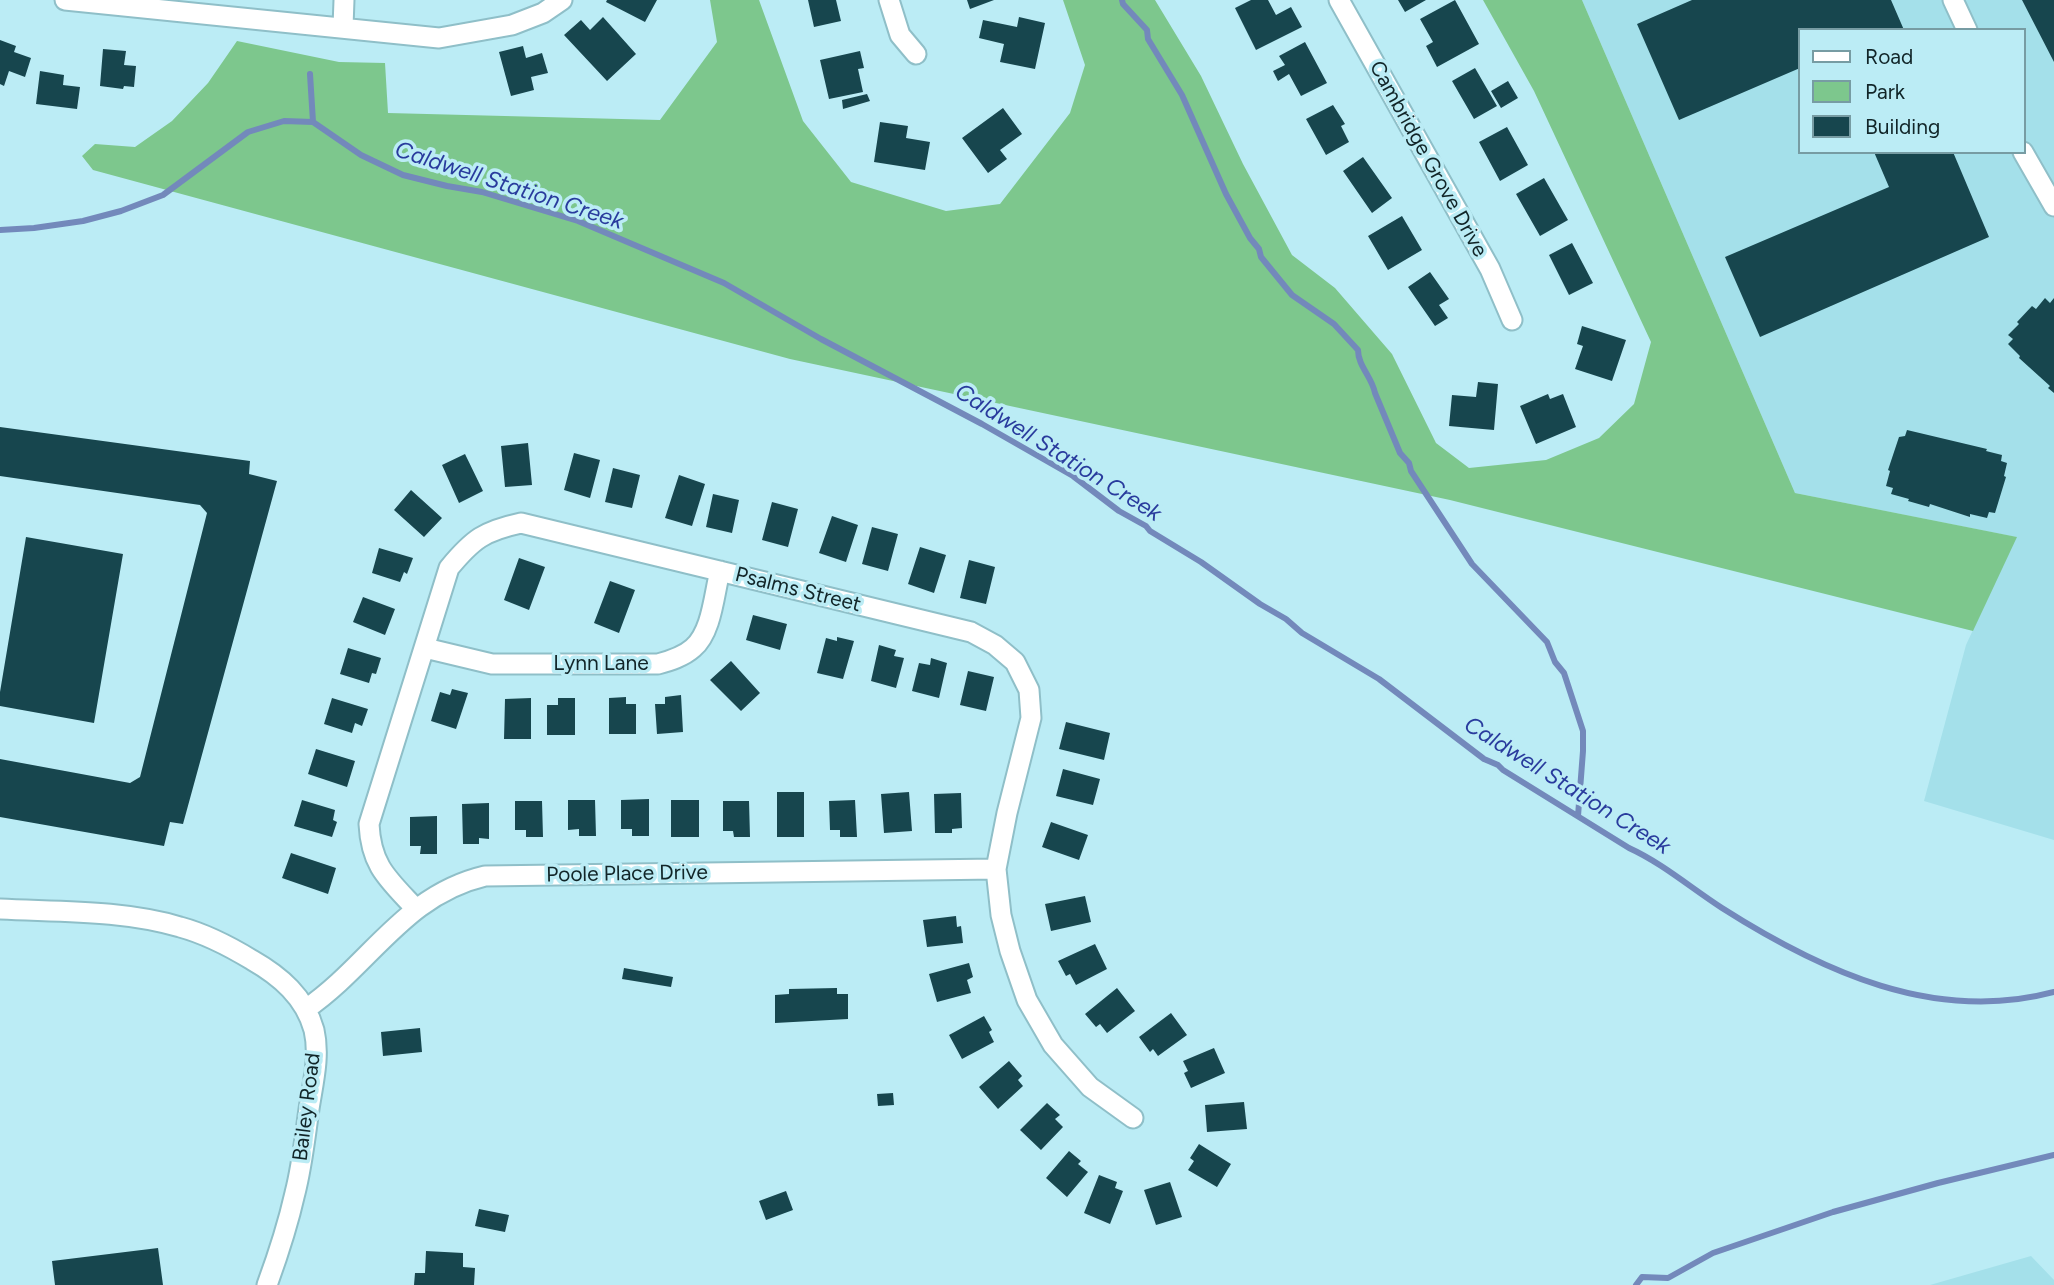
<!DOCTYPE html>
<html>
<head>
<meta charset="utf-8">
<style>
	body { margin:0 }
	#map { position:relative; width:2054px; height:1285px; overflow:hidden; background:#bbecf5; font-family:Figtree,sans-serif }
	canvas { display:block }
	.legend { position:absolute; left:1798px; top:28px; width:228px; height:126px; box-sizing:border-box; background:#bbecf5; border:2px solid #779ca3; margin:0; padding:9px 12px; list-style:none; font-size:21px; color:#112528 }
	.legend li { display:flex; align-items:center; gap:14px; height:35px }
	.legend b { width:35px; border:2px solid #779ca3 }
</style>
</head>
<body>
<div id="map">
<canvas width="2054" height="1285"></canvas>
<ul class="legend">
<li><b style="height:9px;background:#fff"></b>Road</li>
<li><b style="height:19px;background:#7dc78d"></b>Park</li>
<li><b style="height:19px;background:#17464e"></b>Building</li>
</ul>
</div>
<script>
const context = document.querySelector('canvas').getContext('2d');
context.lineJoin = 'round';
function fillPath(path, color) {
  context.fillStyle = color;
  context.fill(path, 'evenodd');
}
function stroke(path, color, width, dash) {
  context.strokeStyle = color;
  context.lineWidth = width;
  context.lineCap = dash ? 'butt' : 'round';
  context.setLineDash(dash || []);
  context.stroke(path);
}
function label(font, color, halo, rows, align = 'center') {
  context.font = font + ' Figtree,sans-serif';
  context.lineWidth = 7;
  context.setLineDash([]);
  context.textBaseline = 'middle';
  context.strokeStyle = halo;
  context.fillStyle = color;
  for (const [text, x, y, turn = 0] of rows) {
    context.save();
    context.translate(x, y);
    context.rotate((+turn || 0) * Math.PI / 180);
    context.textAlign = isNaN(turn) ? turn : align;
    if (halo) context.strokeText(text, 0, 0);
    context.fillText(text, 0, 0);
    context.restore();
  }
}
fillPath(new Path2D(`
	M1582,0H2054V840L1924,801L1966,645L2016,537L1795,493ZM1800,30H2024V152H1800Z
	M2031,1256L2054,1280V1285H1930Z`), '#a4e0ea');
fillPath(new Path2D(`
	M710,0H759L803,121L851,182L946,211L1000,204L1070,113L1085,65L1063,0H1155L1201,76L1243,164L1292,255L1335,288L1392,354L1436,443L1469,468L1546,460L1599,438L1634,404L1651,342L1534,91L1483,0H1582L1795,493L2017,537L1973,631L1450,500L790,359L93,170L82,156L95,144L135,147L172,121L208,83L237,41L339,62L385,63L388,113L660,120L717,42Z`), '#7dc78d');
stroke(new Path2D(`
	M1122,0L1123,4L1147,30L1148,39L1182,95L1226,194L1250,238L1259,249L1261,257L1292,295L1334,324L1358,350C1358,366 1372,377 1375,393L1400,453L1409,463L1411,471L1472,564L1547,642L1555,662L1564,673L1583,731V751L1578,816
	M310,74L313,122
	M0,230L34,228L83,221L121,211L163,195L248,132L284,121L313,122L361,155L403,175L447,186L482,192L578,221L724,283L821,339L982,424L1073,476L1119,511L1146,526L1150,531L1201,562L1260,604L1286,619L1302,633L1379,679L1484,759L1498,765L1503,770L1629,848C1662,863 1691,888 1722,908C1821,971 1935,1024 2054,992
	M1636,1285L1642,1277L1668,1278L1713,1253L1833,1212L1938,1183L2054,1155`), '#7389bb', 6);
fillPath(new Path2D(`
	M607,0H657L645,22L606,2Z
	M808,0H836L841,21L814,27Z
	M967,0H994L970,9Z
	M1251,0H1268L1276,15L1291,7L1302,27L1256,50L1235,8Z
	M1398,0H1426L1405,12Z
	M1455,0L1479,44L1437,67L1426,46L1433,42L1420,19Z
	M1692,0H1891L1904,30H1800V68L1679,120L1637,24Z
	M2022,0H2054V62Z
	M603,17L636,54L607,81L564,35L581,20L590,30Z
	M1019,17L1045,23L1035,69L1000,62L1004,44L979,38L983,20L1017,27Z
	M0,40L16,46L14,52L31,58L25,77L9,71L4,86L0,84Z
	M1305,42L1327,83L1301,96L1289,74L1278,81L1273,71L1285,65L1279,56Z
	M523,46L526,58L542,53L548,73L531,77L534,90L511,96L499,52Z
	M103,49L126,51L124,65L136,66L134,87L124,86L123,89L100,86Z
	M860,51L864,68L858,69L863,92L829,99L820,60Z
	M1475,68L1497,106L1474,119L1452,81Z
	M40,71L64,75L63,85L80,87L77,109L36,104Z
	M1508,81L1518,98L1501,108L1491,91Z
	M867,94L870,101L843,109L842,100Z
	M1333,105L1345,124L1341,126L1349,142L1326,155L1306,119Z
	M1003,108L1022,134L1000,150L1007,159L988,173L962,138Z
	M880,122L908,126L906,138L930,142L925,170L874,162Z
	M1507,127L1528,165L1500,181L1479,142Z
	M1874,152H1953L1989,237L1760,337L1725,257L1889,187Z
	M1363,157L1392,198L1372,213L1343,171Z
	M1544,178L1568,220L1540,236L1516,194Z
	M1402,216L1422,250L1388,270L1368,236Z
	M1572,243L1593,283L1569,295L1549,255Z
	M1430,272L1449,299L1439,305L1448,318L1435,326L1408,287Z
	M2045,298L2050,303L2054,298V393L2048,388L2050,386L2019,358L2020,356L2008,344L2013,339L2008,335L2019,324L2017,322L2032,306L2036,309Z
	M1582,326L1626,340L1612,381L1575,369L1583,346L1577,344Z
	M1478,382L1498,384L1494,430L1449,426L1452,395L1476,397Z
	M1548,394L1550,399L1563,394L1576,427L1536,444L1520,406Z
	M0,427L250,461L249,474L277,481L183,824L170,822L164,846L0,817V759L130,783L140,777L207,513L200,505L0,476Z
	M1907,430L1987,449L1986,451L2002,455L2001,461L2007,463L2004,476L2006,477L1995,513L1989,512L1987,518L1970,514V517L1930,504L1929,507L1908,501L1909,499L1891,494L1893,488L1886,486L1890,471L1888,470L1899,437L1905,436Z
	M528,443L532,485L505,487L501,446Z
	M574,453L600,460L590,498L564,490Z
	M465,454L483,491L459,503L442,465Z
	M613,468L640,475L632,508L605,502Z
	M679,475L705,484L692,526L665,518Z
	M411,490L442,518L424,537L394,510Z
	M713,494L739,500L732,533L706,527Z
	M772,502L798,509L788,547L762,540Z
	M832,516L858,525L846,562L819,553Z
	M872,527L898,534L888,571L862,564Z
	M26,537L123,554L94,723L0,706V692Z
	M920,547L946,555L934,593L908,584Z
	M379,548L413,558L407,574L404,572L400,582L372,573Z
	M519,558L545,567L529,610L504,600Z
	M969,560L995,567L986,604L960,598Z
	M610,581L635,590L619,633L594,623Z
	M363,597L395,609L385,635L353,622Z
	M753,615L787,624L780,650L746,640Z
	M837,637L854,641L843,679L817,673L826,638L837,641Z
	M879,645L896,650L894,656L904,658L896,688L871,681Z
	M348,648L381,658L376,674L372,673L369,683L340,674Z
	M931,658L947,663L939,698L912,691L919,663L930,665Z
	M731,661L760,693L741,711L710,680Z
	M968,671L994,677L986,711L960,705Z
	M452,689L468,693L456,729L431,721L440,692L450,695Z
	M681,695L683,732L657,734L655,704H665V697Z
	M626,697V704H636V734H609V698Z
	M332,698L368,709L362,726L355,723L352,733L324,724Z
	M531,698V739H504L505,699Z
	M558,698H575V735H547V705H558Z
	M1066,722L1110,733L1104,760L1059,749Z
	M316,749L355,761L347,787L308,774Z
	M1063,769L1100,779L1093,805L1056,796Z
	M777,792H804V837H777Z
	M909,792L912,831L884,833L881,794Z
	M961,793L962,828L952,829V833H935L934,794Z
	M649,799V836H632V829H621V800Z
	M302,800L335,810L333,820L337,822L332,837L294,826Z
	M568,800H595L596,836H579V829L568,830Z
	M671,800H699V837H671Z
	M855,800L857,837H840V830H830L829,801Z
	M515,801H542L543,837H526V830H515Z
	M723,801H749L750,837H734L733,831H723Z
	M489,803V839L479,838V844H463L462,804Z
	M437,816V854H420L421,846H410V817Z
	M1051,822L1088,835L1079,860L1042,847Z
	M291,853L336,868L328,894L282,878Z
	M1085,896L1091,922L1051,931L1045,904Z
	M956,916L957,927L961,926L963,943L927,947L923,920Z
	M1095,944L1107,969L1076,985L1070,974L1066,976L1058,961Z
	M969,963L973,977L967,980L971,993L937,1002L929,974Z
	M624,968L673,977L671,987L622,979Z
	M837,988V994H848V1019L775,1023V995L789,994V989Z
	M1117,988L1135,1011L1107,1033L1100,1024L1096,1027L1085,1014Z
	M1171,1013L1187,1035L1158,1056L1153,1049L1150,1052L1139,1037Z
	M984,1016L992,1030L989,1032L994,1042L962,1059L949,1035Z
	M420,1028L422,1052L383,1056L381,1032Z
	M1214,1048L1225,1073L1191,1088L1184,1073L1188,1071L1183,1061Z
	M1009,1061L1022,1076L1018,1080L1023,1086L998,1109L979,1087Z
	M893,1093L894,1105L878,1106L877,1094Z
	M1244,1102L1247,1129L1207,1132L1205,1105Z
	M1047,1103L1060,1115L1055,1119L1063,1127L1041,1150L1020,1130Z
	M1199,1144L1231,1164L1217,1187L1188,1170L1194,1161L1190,1158Z
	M1069,1151L1081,1161L1078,1164L1088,1172L1067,1197L1046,1178Z
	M1099,1175L1117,1182L1115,1188L1123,1191L1110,1224L1084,1213Z
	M1170,1182L1182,1217L1156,1225L1144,1190Z
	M786,1191L793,1210L766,1220L759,1201Z
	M479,1209L509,1215L505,1232L475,1226Z
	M158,1248L163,1285H55L52,1261Z
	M426,1251L463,1253V1267L475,1268L474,1285H414L415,1273H425Z`), '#17464e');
const minor = new Path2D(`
	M65,0L439,38L512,25L543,13L562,0
	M889,0L900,35L916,54
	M1339,0L1490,269L1512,320
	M1953,0L1967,30
	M343,27L344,0
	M2023,152L2054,206
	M425,648L492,664H658C669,661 683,657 693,648C712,632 714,594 720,571
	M415,908C388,879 371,866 369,824L449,568C473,539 484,531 521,523L971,632L995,645L1015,662L1029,690L1031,718L1007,813L996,869L1001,915L1010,951L1027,1000L1053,1045L1090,1087L1133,1118
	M0,909C59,912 123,910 180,927C206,934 229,946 252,960C280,976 305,997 314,1030C320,1056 313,1083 309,1109C305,1137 302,1166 295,1193C288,1224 278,1255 267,1285
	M306,1009C371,964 404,895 485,876L996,869`);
stroke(minor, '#8fbfc8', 23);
stroke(minor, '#fff', 19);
label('21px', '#112528', '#bbecf5', [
	["Cambridge Grove Drive",1428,159,61],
	["Psalms Street",798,590,14],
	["Lynn Lane",601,664],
	["Poole Place Drive",627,874,-1],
	["Bailey Road",307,1107,-83]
]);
label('italic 23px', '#293b9d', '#bbecf5', [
	["Caldwell Station Creek",509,186,18],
	["Caldwell Station Creek",1058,453,32],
	["Caldwell Station Creek",1567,786,32]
]);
</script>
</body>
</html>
